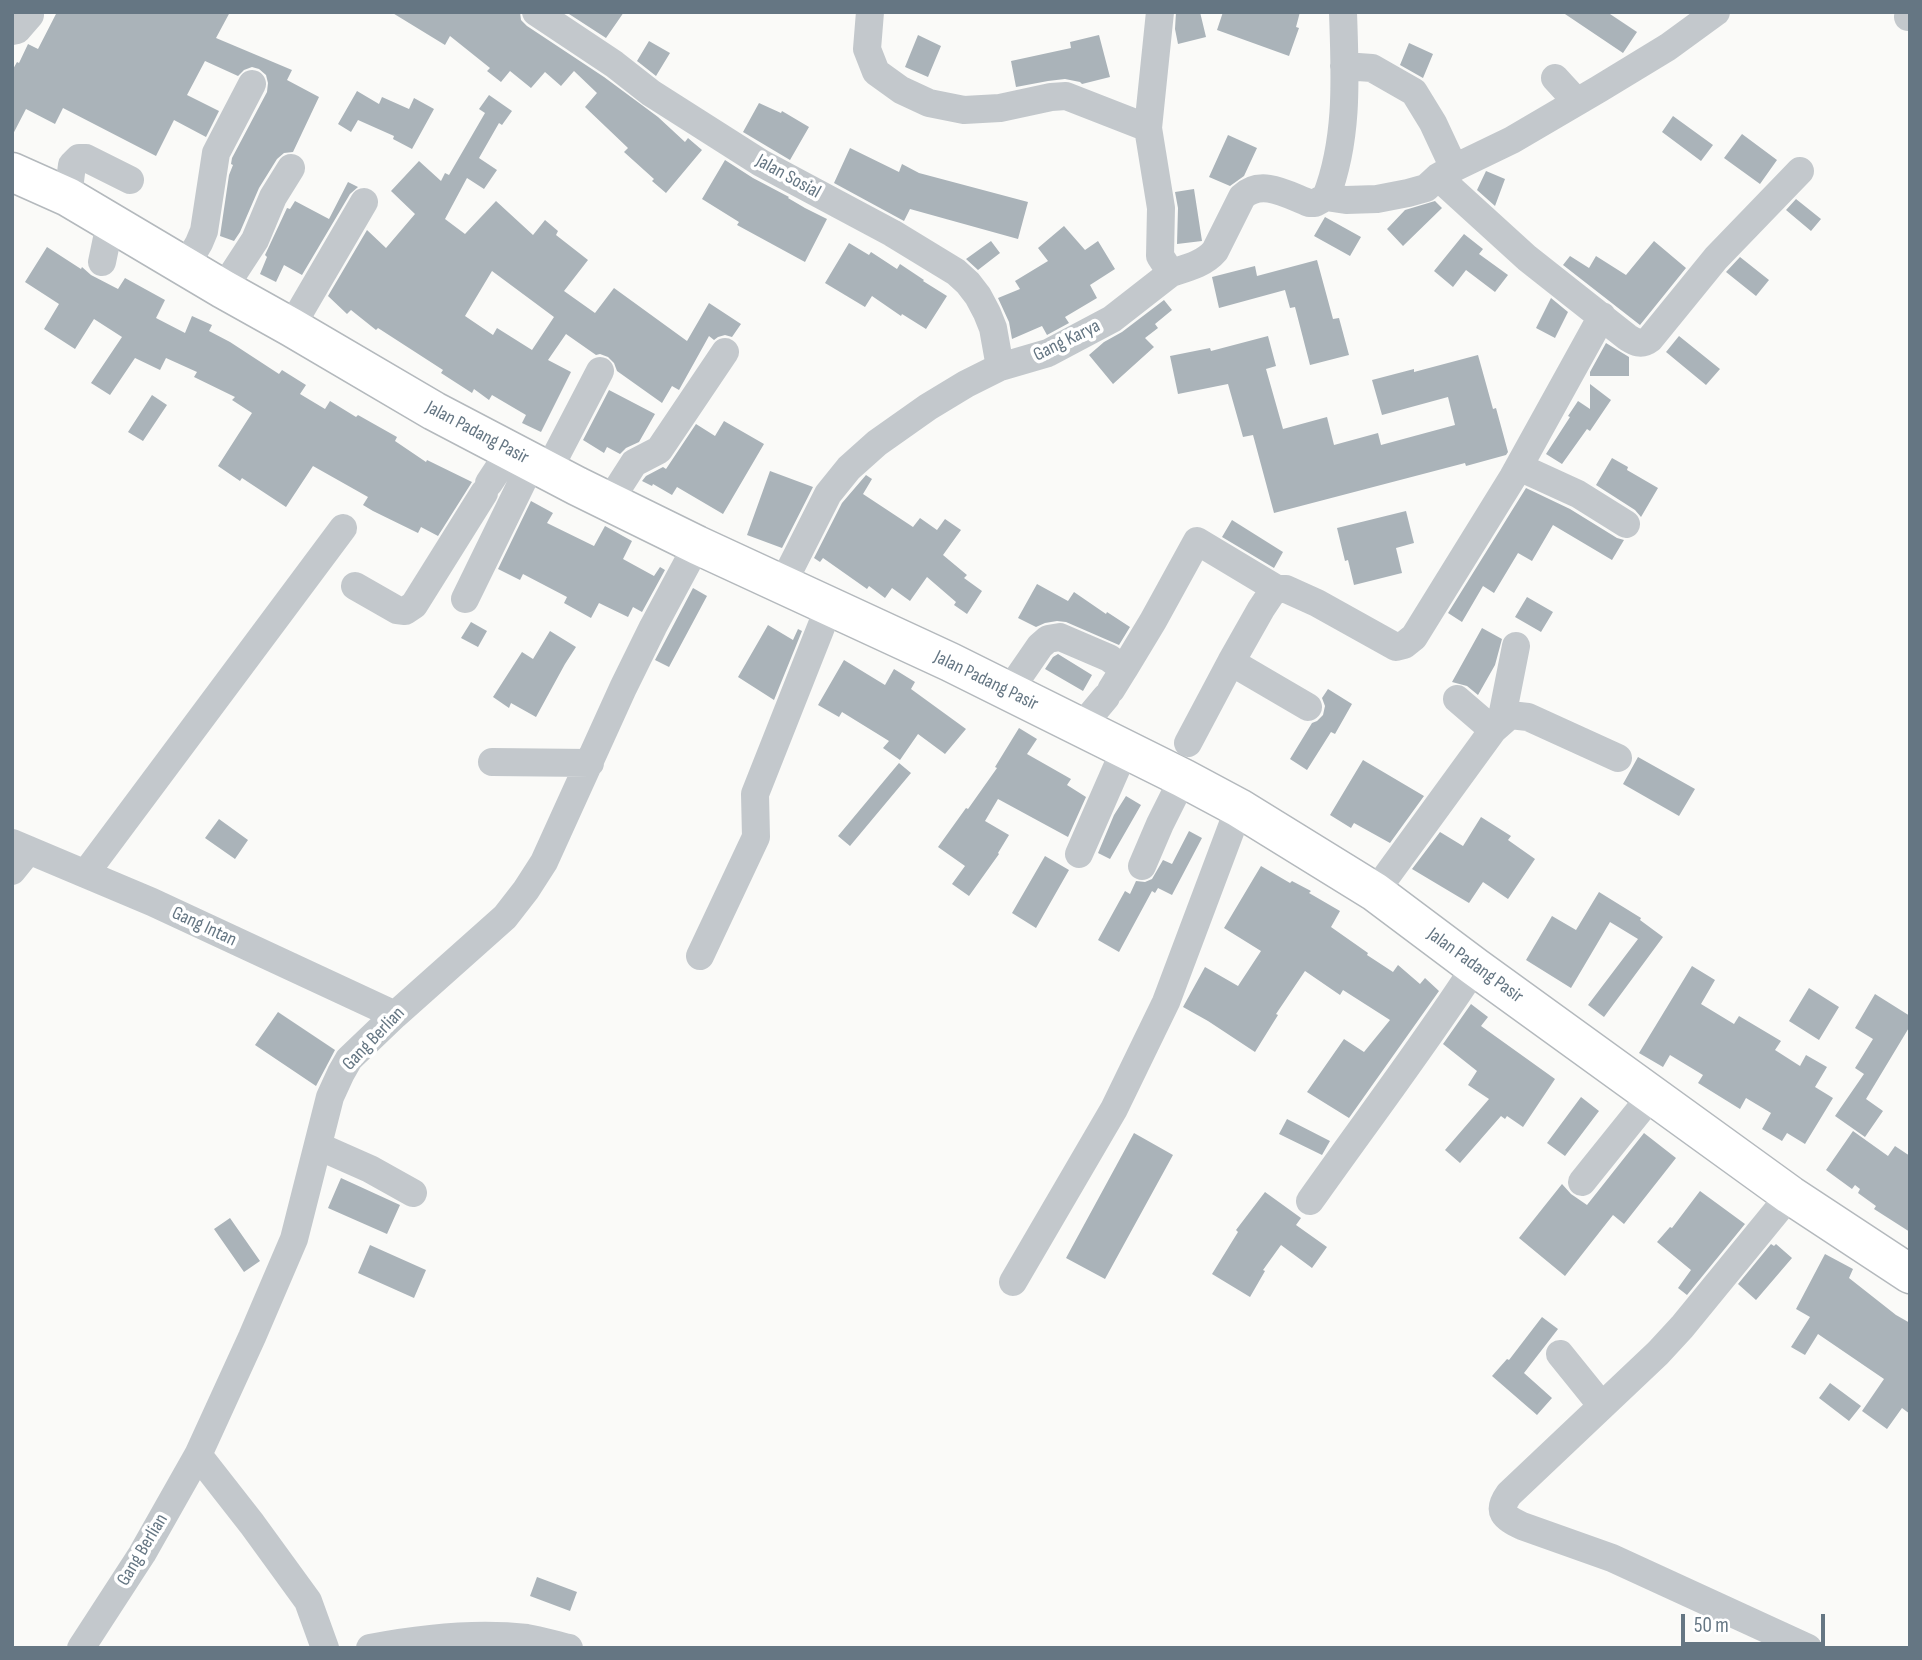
<!DOCTYPE html>
<html>
<head>
<meta charset="utf-8">
<style>
	body { margin:0 }
	#map { position:relative; width:1922px; height:1660px; overflow:hidden; background:#fafaf8; font-family:"Sofia Sans Condensed",sans-serif }
	canvas { display:block }
	.frame { position:absolute; inset:0; border:14px solid #657683; pointer-events:none }
	.scale { position:absolute; left:1681px; top:1614px; width:144px; height:32px; box-sizing:border-box; border:4px solid #657683; border-top:0; padding-left:9px; font-size:21px; line-height:24px; white-space:nowrap; color:#657683; -webkit-text-stroke:5px #fff; paint-order:stroke }
</style>
</head>
<body>
<div id="map">
<canvas width="1922" height="1660"></canvas>
<div class="frame"></div>
<div class="scale">50 m</div>
</div>
<script>
const context = document.querySelector('canvas').getContext('2d');
context.lineJoin = 'round';
function fillPath(path, color) {
  context.fillStyle = color;
  context.fill(path, 'evenodd');
}
function stroke(path, color, width, dash) {
  context.strokeStyle = color;
  context.lineWidth = width;
  context.lineCap = dash ? 'butt' : 'round';
  context.setLineDash(dash || []);
  context.stroke(path);
}
function label(font, color, halo, rows, align = 'center') {
  context.font = font + ' "Sofia Sans Condensed",sans-serif';
  context.lineWidth = 7;
  context.setLineDash([]);
  context.textBaseline = 'middle';
  context.strokeStyle = halo;
  context.fillStyle = color;
  for (const [text, x, y, turn = 0] of rows) {
    context.save();
    context.translate(x, y);
    context.rotate((+turn || 0) * Math.PI / 180);
    context.textAlign = isNaN(turn) ? turn : align;
    if (halo) context.strokeText(text, 0, 0);
    context.fillText(text, 0, 0);
    context.restore();
  }
}
fillPath(new Path2D(`
	M57,12H230L216,38L292,70L287,80L319,97L293,152L284,153L277,159L259,188L240,232L234,241L220,236L229,175L233,165L231,164L232,158L267,92L268,83L266,75L259,69L252,67L244,70L238,76L205,61L187,95L219,111L206,137L174,120L156,156L63,108L55,124L26,109L12,136V71L17,62L19,63L28,44L38,49Z
	M391,12H520L521,20L527,26L604,77L658,117L685,142L688,138L702,150L666,193L652,181L654,179L624,152L628,148L585,107L597,93L574,71L561,86L545,72L531,88L510,71L501,82L487,71L490,68L450,36L445,45Z
	M571,12H624L606,38L569,14Z
	M1176,12H1200L1206,37L1178,44L1175,29Z
	M1223,12H1300L1296,27L1299,28L1289,56L1217,30Z
	M1562,12H1607L1637,32L1623,53Z
	M918,35L941,46L928,77L905,67Z
	M1099,35L1110,77L1082,84L1080,82L1065,79L1048,81L1016,87L1011,61L1071,48L1070,42Z
	M649,41L670,53L656,76L637,61Z
	M1409,43L1433,54L1423,78L1400,65Z
	M357,91L379,104L382,97L409,109L414,98L434,109L412,149L393,139L394,136L358,120L351,132L338,124Z
	M489,95L512,111L502,125L499,123L479,158L497,170L484,189L467,178L445,219L465,234L496,201L533,235L545,220L558,231L556,235L588,260L564,291L595,313L614,288L687,341L709,303L741,324L732,337L725,335L718,337L714,340L709,336L679,390L672,386L662,403L617,371L614,363L608,357L600,354L596,355L566,334L548,360L571,372L541,432L522,423L526,415L492,395L489,400L474,389L472,393L441,373L443,370L378,328L376,330L351,310L347,314L328,296L367,230L386,248L415,214L391,191L419,161L441,181L445,173L449,175L485,113L479,109ZM492,271L554,317L532,350L497,328L493,335L465,316Z
	M759,103L781,113L782,111L809,127L790,160L743,132Z
	M1673,116L1713,145L1701,161L1662,132Z
	M1742,134L1777,160L1760,184L1724,158Z
	M1228,135L1257,148L1244,176L1230,186L1209,177Z
	M850,148L899,172L902,164L919,173L1028,202L1018,239L910,209L904,221L834,183Z
	M725,160L753,178L789,197L788,198L805,208L827,219L805,262L737,225L739,222L702,199Z
	M1486,171L1505,179L1495,206L1477,190Z
	M348,182L358,187L350,194L302,275L284,265L276,282L260,274L267,257L265,255L287,208L290,209L295,201L329,219Z
	M1194,189L1202,241L1177,244L1178,208L1175,192Z
	M1796,199L1821,219L1811,231L1786,210Z
	M1435,201L1442,208L1403,246L1387,229L1405,210Z
	M1325,217L1361,237L1350,256L1314,236Z
	M1064,226L1085,250L1098,241L1115,269L1090,285L1097,298L1065,317L1069,323L1047,335L1042,326L1012,339L1009,322L998,298L1020,289L1015,281L1048,261L1038,248Z
	M1464,234L1483,249L1479,254L1508,275L1495,292L1466,270L1453,287L1434,271Z
	M991,241L1000,253L978,270L966,259Z
	M1654,241L1686,268L1640,325L1563,265L1570,256L1589,268L1596,256L1626,275Z
	M849,243L869,255L871,252L897,269L900,264L924,280L923,281L947,296L926,329L902,314L901,316L872,296L865,307L825,283Z
	M47,247L81,269L82,267L91,275L118,289L125,278L165,300L156,318L185,333L192,316L212,325L209,331L230,342L279,374L282,370L306,385L300,394L325,409L330,401L356,417L358,415L397,437L395,441L426,462L427,460L472,482L438,536L421,527L418,533L373,511L363,505L368,497L313,466L286,507L242,478L240,481L218,466L252,413L232,400L235,397L194,377L197,372L166,358L160,370L135,358L110,395L91,383L122,337L94,319L75,349L44,329L59,304L25,282Z
	M1740,257L1769,280L1756,296L1726,272Z
	M1317,260L1333,319L1339,318L1349,355L1310,365L1295,307L1290,308L1285,290L1219,308L1212,277L1255,266L1257,276Z
	M1551,298L1568,312L1555,338L1536,328Z
	M1164,300L1172,310L1155,324L1158,328L1145,338L1154,347L1113,384L1089,355L1104,342L1122,332Z
	M1268,336L1276,366L1266,369L1283,429L1327,417L1334,445L1378,433L1381,445L1455,425L1448,397L1382,415L1372,380L1414,369V372L1478,355L1493,409L1496,408L1508,452L1506,455L1466,466L1465,463L1274,513L1253,435L1243,437L1228,384L1178,394L1170,356L1210,348L1211,351Z
	M1679,336L1720,369L1706,385L1666,352Z
	M1606,343L1629,357V376H1590V372Z
	M1590,384L1611,400L1590,431L1587,429L1562,464L1546,454L1570,417L1568,416L1578,401L1590,409Z
	M609,390L655,414L639,442L626,448L620,454L607,447L604,453L583,440Z
	M152,395L167,405L143,441L128,432Z
	M724,421L764,444L723,514L677,487L672,495L653,484L652,486L642,481L646,476L663,467L666,469L696,424L715,436Z
	M1612,458L1628,467L1627,470L1658,488L1641,517L1635,510L1596,485Z
	M770,471L813,487L782,548L747,535Z
	M866,475L872,479L863,494L913,527L920,518L937,530L945,519L961,530L943,555L967,575L964,578L982,591L967,614L954,605L956,602L927,577L910,601L892,588L885,598L869,586L867,589L823,558L820,562L814,558L842,503Z
	M1526,488L1570,509L1617,538L1624,540L1612,560L1553,525L1532,561L1518,553L1494,593L1483,586L1462,622L1448,613Z
	M531,501L553,513L547,523L594,546L605,526L632,541L623,559L654,576L660,567L665,570L642,612L633,607L628,617L599,603L591,618L564,603L567,597L523,574L520,580L498,569Z
	M1406,511L1414,543L1396,548L1402,573L1354,585L1348,560L1345,561L1337,528Z
	M1232,520L1283,552L1274,568L1222,537Z
	M1037,584L1068,601L1074,592L1106,614L1107,612L1130,627L1119,645L1066,622L1057,621L1045,623L1036,627L1018,618Z
	M693,588L707,596L669,667L655,660Z
	M1527,597L1553,612L1541,632L1515,617Z
	M471,622L487,631L478,647L461,638Z
	M768,625L793,640L798,629L802,631L774,700L738,677Z
	M1482,628L1502,639L1495,665L1478,695L1467,686L1452,682Z
	M550,631L576,647L565,664L536,717L511,703L509,708L493,697L522,652L533,659Z
	M1058,654L1092,675L1083,691L1045,669L1053,657Z
	M844,660L885,685L894,669L915,682L911,689L966,729L945,754L918,734L900,760L883,748L889,741L842,712L839,717L818,705Z
	M1328,689L1352,704L1335,734L1331,732L1307,770L1290,759L1312,723L1317,721L1323,715L1325,706L1322,698Z
	M1019,728L1037,739L1027,754L1071,779L1067,785L1086,797L1068,837L998,799L985,821L1009,835L998,853L999,854L969,896L952,884L965,866L938,847L966,808L968,809L997,768L995,767Z
	M1638,757L1695,789L1679,816L1623,784Z
	M1363,760L1424,796L1390,843L1354,823L1351,828L1330,815Z
	M899,763L911,773L850,846L838,836Z
	M1126,796L1141,805L1110,859L1098,853L1114,815Z
	M1481,817L1511,836L1508,840L1535,859L1508,899L1483,882L1469,903L1412,869L1440,832L1463,846Z
	M219,819L248,840L235,859L205,838Z
	M1189,831L1202,838L1172,895L1158,888L1155,893L1152,891L1119,952L1098,940L1125,891L1130,894L1136,881L1145,882L1152,879L1163,860L1172,864Z
	M1045,856L1069,870L1036,928L1012,913Z
	M1261,866L1290,883L1292,881L1311,891L1309,893L1340,911L1331,927L1368,953L1367,955L1393,972L1398,965L1420,984L1425,978L1439,991L1349,1118L1307,1092L1344,1039L1364,1052L1390,1020L1343,990L1340,995L1305,971L1276,1014L1278,1015L1255,1052L1208,1021L1183,1007L1205,967L1238,986L1261,951L1224,928Z
	M1599,892L1641,918L1640,920L1663,937L1604,1017L1588,1005L1638,939L1610,922L1571,988L1526,960L1552,916L1576,930Z
	M1692,966L1715,980L1701,1004L1734,1024L1739,1016L1781,1041L1775,1050L1800,1066L1806,1055L1827,1067L1815,1087L1833,1098L1805,1144L1787,1133L1782,1141L1762,1129L1771,1113L1746,1098L1740,1109L1698,1083L1703,1075L1670,1055L1663,1067L1639,1053Z
	M1809,988L1839,1007L1819,1040L1789,1021Z
	M1875,994L1910,1016V1026L1866,1099L1883,1111L1865,1137L1835,1116L1864,1074L1855,1068L1873,1039L1855,1028Z
	M1471,1004L1488,1017L1481,1026L1555,1079L1523,1127L1507,1116L1505,1119L1501,1116L1460,1163L1445,1150L1489,1099L1468,1085L1477,1071L1443,1044Z
	M278,1012L335,1050L316,1086L255,1045Z
	M1581,1097L1599,1111L1565,1156L1547,1143Z
	M1287,1119L1330,1141L1322,1155L1279,1134Z
	M1853,1131L1888,1156L1895,1146L1910,1156V1232L1874,1209L1876,1206L1858,1193L1860,1189L1855,1185L1852,1189L1826,1170Z
	M1134,1133L1173,1155L1105,1279L1066,1258Z
	M1644,1133L1676,1158L1624,1224L1613,1215L1565,1276L1519,1238L1562,1184L1571,1194L1587,1205Z
	M341,1178L400,1205L387,1234L328,1208Z
	M1700,1191L1745,1224L1687,1295L1678,1288L1691,1270L1657,1242L1670,1227L1672,1228Z
	M1265,1192L1301,1218L1296,1225L1327,1247L1312,1268L1281,1245L1263,1270L1265,1271L1250,1297L1212,1274L1238,1232L1236,1230Z
	M230,1218L260,1261L244,1272L214,1229Z
	M1771,1244L1774,1246L1776,1244L1792,1258L1756,1300L1738,1284Z
	M370,1245L426,1270L414,1298L358,1273Z
	M1825,1254L1853,1269L1849,1278L1896,1315L1910,1323V1414L1902,1408L1887,1429L1862,1411L1884,1379L1818,1334L1805,1355L1791,1347L1810,1317L1796,1309Z
	M1542,1317L1558,1329L1524,1373L1552,1398L1537,1415L1492,1376L1507,1359L1509,1360Z
	M1830,1383L1861,1406L1849,1421L1819,1398Z
	M537,1577L577,1592L570,1611L530,1596Z`), '#aab3b9');
const highway = new Path2D(`
	M12,172L68,197L223,289L291,327L434,411L577,486L697,545L950,662L1183,778L1239,808L1375,892L1475,967L1790,1195L1910,1274`);
stroke(highway, '#b4b9bd', 41);
stroke(new Path2D(`
	M536,12L614,64L651,93L761,163L892,233L956,272L968,283L978,296L987,313L993,328L1000,367
	M870,12L867,49L876,72L901,90L929,103L964,110L1000,108L1051,97L1066,96L1148,128
	M1908,17L1910,16
	M12,31L17,30L30,15
	M1344,66L1372,68L1414,92L1433,123L1454,168
	M1555,78L1577,102
	M1438,177L1527,258L1627,337C1635,342 1641,346 1650,339L1716,258L1800,171
	M68,197L72,165L79,158H86L130,180
	M1326,197L1346,200L1377,199L1408,193L1426,188L1438,177L1454,168L1512,140L1599,89L1668,47L1716,12
	M102,262L107,238L115,225
	M185,267L199,243L204,231L216,153L252,84
	M1171,273C1187,268 1204,264 1215,251L1242,197C1261,178 1288,195 1309,203H1315L1326,197C1349,138 1345,74 1343,12
	M223,289L255,240L273,197L291,168
	M291,327L364,202
	M1519,467L1578,494L1626,524
	M548,471L600,371
	M489,483L510,451
	M609,502L634,463L659,450L725,352
	M782,585L828,494L849,468L877,443L928,407L966,384L1000,367L1048,353L1112,319L1171,273L1160,256L1161,208L1148,128L1160,12
	M355,586L397,610L405,611L414,605L484,493
	M465,599L532,462
	M1231,662L1308,707
	M1124,669L1153,621L1197,541L1277,589
	M1009,691L1040,646L1048,639L1060,637L1109,658L1124,669L1111,690
	M1457,699L1493,730
	M1501,722L1516,646
	M1081,727L1106,697
	M1188,743L1231,662L1261,609L1271,594L1277,589H1286L1317,603L1396,647L1404,645L1414,637L1513,477L1602,316
	M492,762L590,763
	M12,843L152,902L395,1015
	M1079,854L1125,749
	M1142,866L1160,824L1183,778
	M12,871L29,850
	M85,874L343,528
	M1375,892L1493,730L1510,715L1528,717L1618,758
	M700,956L756,837L755,794L829,607
	M318,1146L370,1169L413,1193
	M1582,1182L1652,1095
	M1790,1195L1682,1327L1658,1353L1509,1494C1496,1512 1504,1517 1522,1526L1612,1558L1808,1648
	M1310,1201C1365,1123 1423,1047 1475,967
	M1013,1282L1114,1109L1166,1002L1239,808
	M1560,1354L1602,1406
	M198,1455L252,1524L308,1601L325,1648
	M81,1648L142,1554L198,1455L252,1337L294,1239L330,1097L341,1073L349,1059L395,1015L505,917L526,890L544,862L623,688L653,627L697,545
	M370,1648C422,1638 475,1632 527,1638C541,1640 555,1645 569,1648`), '#c3c8cc', 28);
stroke(highway, '#fff', 38);
label('19px', '#657683', '#fff', [
	["Jalan Sosial",788,177,29],
	["Gang Karya",1067,341,-26],
	["Jalan Padang Pasir",477,433,28],
	["Jalan Padang Pasir",986,681,26],
	["Gang Intan",204,927,25],
	["Jalan Padang Pasir",1475,966,36],
	["Gang Berlian",374,1039,-46],
	["Gang Berlian",143,1550,-59]
]);
</script>
</body>
</html>
